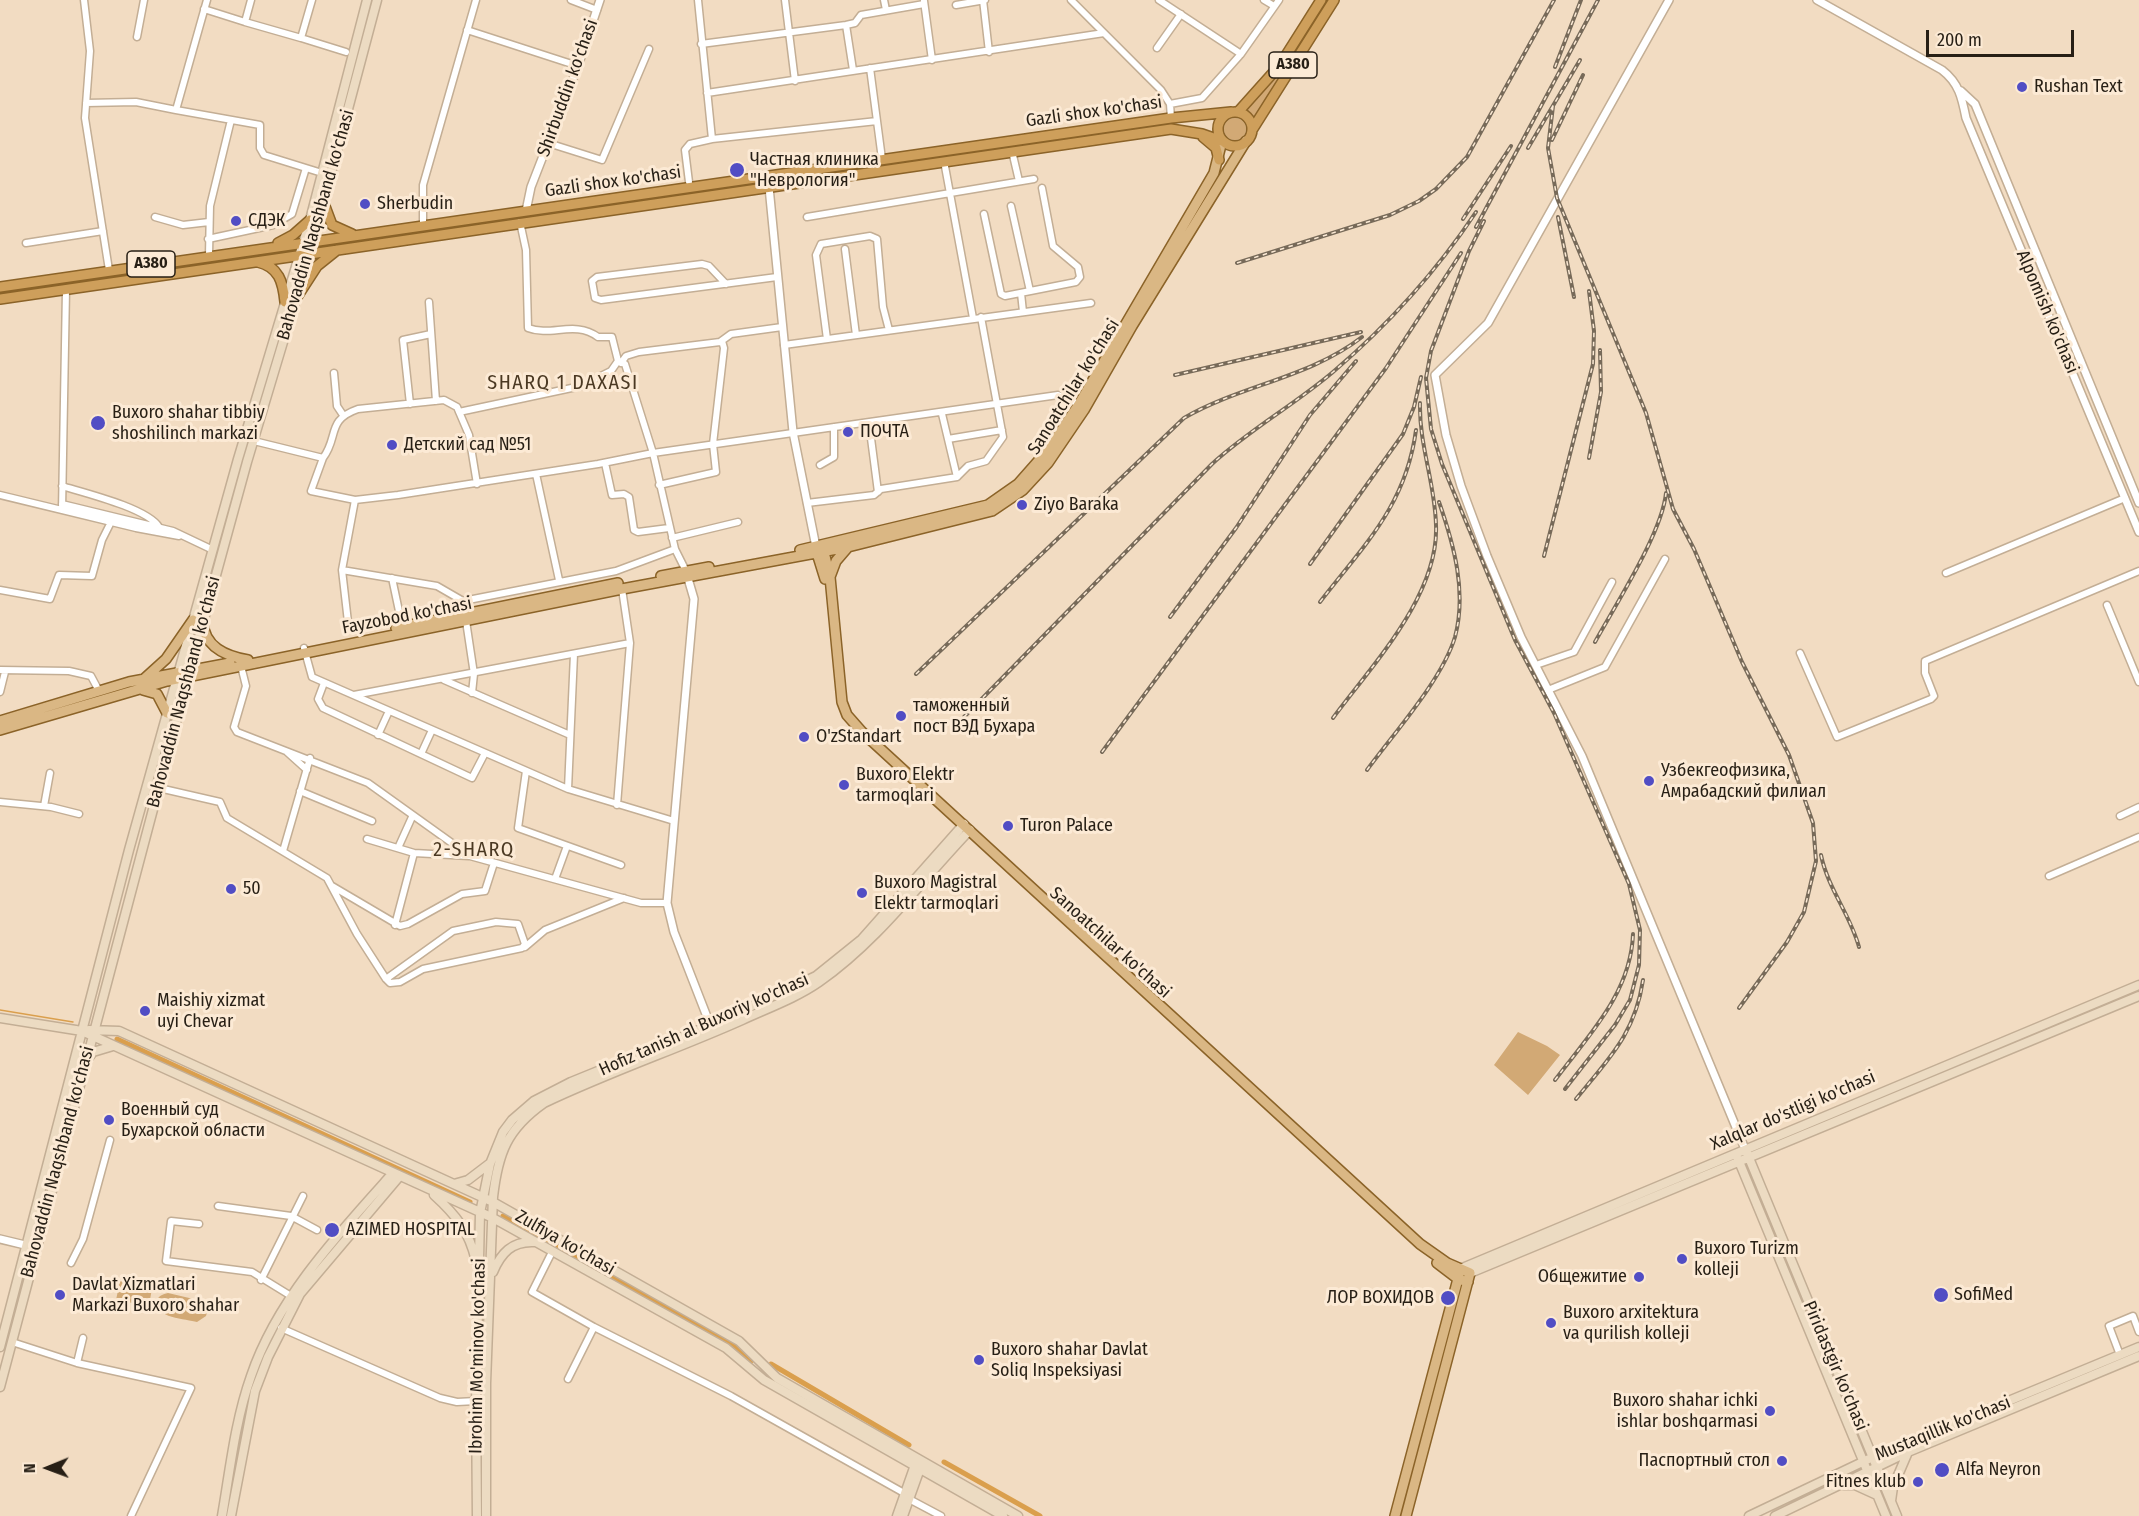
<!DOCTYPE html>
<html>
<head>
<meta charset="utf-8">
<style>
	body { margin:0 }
	#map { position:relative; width:2139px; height:1516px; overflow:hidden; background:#f2dcc2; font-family:"Fira Sans Condensed",sans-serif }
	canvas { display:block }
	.north { position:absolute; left:18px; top:1438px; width:60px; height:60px; -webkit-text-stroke:4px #fcead5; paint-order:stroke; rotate:269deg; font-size:16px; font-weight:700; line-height:24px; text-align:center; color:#271f15 }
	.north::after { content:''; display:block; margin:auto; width:21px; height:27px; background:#271f15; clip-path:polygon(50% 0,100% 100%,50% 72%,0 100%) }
	.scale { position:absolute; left:1926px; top:30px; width:148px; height:27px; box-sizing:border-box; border:3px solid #271f15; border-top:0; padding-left:8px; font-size:18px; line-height:21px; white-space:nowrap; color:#271f15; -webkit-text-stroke:4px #fcead5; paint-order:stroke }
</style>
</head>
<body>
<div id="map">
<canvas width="2139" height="1516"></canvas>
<div class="north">N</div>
<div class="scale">200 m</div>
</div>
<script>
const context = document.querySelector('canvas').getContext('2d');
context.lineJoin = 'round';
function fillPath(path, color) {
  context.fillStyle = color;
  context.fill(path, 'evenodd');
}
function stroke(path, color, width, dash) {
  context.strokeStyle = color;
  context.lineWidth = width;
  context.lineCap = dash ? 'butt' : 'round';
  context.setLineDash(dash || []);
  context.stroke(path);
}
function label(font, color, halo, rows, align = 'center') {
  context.font = font + ' "Fira Sans Condensed",sans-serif';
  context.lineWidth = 6;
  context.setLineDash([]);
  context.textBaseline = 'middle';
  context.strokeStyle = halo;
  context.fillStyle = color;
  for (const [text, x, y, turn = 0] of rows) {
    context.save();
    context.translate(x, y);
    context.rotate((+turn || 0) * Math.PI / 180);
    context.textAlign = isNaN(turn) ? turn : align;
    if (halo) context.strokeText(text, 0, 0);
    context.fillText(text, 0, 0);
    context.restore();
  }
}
fillPath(new Path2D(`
	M1324,0H1328L1253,120L1245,110L1278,75Z
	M1224 129a11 11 0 1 1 22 0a11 11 0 1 1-22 0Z
	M1518,1032L1547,1046L1560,1055L1528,1095L1494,1065Z
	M120,1281L152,1288L149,1306L116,1300Z
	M168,1293L202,1301L208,1309L206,1316L197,1322C187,1319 153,1318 157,1301C158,1296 163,1294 168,1293Z`), '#d2a975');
stroke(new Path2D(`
	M0,1010L73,1022`), '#da9f4d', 1.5);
stroke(new Path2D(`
	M117,1039L470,1202
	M503,1216L712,1333L735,1346L751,1361
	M771,1364L909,1445
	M944,1462L1040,1516`), '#da9f4d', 5);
const minor = new Path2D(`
	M84,0L90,51L85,118L109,270
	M312,0L301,38L346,52
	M571,0L597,10
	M698,0L712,139
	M785,0L795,81
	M884,0L886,10
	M983,0L989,52
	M1071,0L1161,90L1170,104L1171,118
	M1159,0L1241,54
	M1264,0L1274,6
	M924,1L932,60
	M956,5L985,0
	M204,9L245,22L251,0
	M245,22L301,38
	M846,25L853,70
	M467,30L578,66
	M137,37L144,0
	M701,44L846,25L855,23L861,15L924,4
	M1157,48L1181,14
	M870,68L882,159
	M707,93L1104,33
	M86,103L136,102L176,110L207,0
	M1170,104L1202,98L1241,54L1279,0
	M176,110L260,125V148L264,155L322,173
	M548,143L602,160L649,49
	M1012,151L1019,181
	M944,161L973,318
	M689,182L685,150L690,144L712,139L877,121
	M1011,206L1030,291
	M984,214L1001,294L1005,296L1076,282L1080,277L1078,267L1053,246L1042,188
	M155,217L183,225L209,222
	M807,217L1034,179
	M520,222L526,250L528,328C551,337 575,320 598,337H612L618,361L625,364L653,453L675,549L686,571
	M423,226V185L476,0
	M208,239L273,225L292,214L306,168
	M26,243L103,231
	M845,249L856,335
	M209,255L210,206L231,120
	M726,284L709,266L702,264L597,277L592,281L595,298L601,300L777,277
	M1021,293L1023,312
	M429,302L436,401
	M827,339L816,255L821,244L870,236L877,239L883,307L889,330
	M784,345L1091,303
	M621,363L626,356L639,352L720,342L731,334L782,327
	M334,373L337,406L343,415
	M410,404L403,340L431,334
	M459,412L581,386L611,371L618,361
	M942,414L957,477
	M869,423L878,492
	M948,439L1002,430
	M254,441L323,458L311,491L355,500L398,495L598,464L653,453L1058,395L1079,404
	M323,458C339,437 326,420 358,409L444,400L457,407L469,435L477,484
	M605,463L612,495L624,494L629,497L634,530L638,532L669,528
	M820,465L834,457V427
	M536,474L559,580
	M659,485L716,472L713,444L724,348L722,341
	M62,486C85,493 147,508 159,527
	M0,495L136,528L179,536
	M355,500L342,570L437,586L463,601L616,571L675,549
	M807,503L874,495L881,489L957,477L968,466L986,461L1003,437L981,317
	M62,504L173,531L213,550
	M62,510L66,290
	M672,538L738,522
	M342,570L348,622
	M1946,573L2125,498
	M392,578L403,630
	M0,590L50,599L59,575L92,576L102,540L111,522
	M463,601L474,674L472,693
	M2107,605L2139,682
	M304,648L312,677L568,789L674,821
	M1800,653L1837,737L1931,699L1934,696L1925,673V661L2139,571
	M1536,665L1574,652L1612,582
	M241,666L246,686L234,727L237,732L368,783L470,856L641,903H667
	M0,670L69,671L91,676L99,691
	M444,680L570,735
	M324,683L318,699L323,708L472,778L485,753
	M1548,690L1605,667L1665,559
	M0,692L5,672
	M354,695L630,643
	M378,735L389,711
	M287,752L307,770
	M421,754L432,730
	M526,771L518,828L621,865
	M159,788L220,802L227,818L327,878L357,934L386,979L390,983L400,982L423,969L522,948L525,944L518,924L496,922L453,931L386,979
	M568,789L574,654
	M300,791L372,821
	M0,802L51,807L79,814
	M617,805L630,643L622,589
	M44,806L50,773
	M2120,816L2139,807
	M367,839L414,853L469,856
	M398,848L412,817
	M283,851L310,758
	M2049,876L2139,837
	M555,879L567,846
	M332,886L400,926L408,924L462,894L485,891L494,863
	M395,925L414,853
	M525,947L545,930L624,898
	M218,1206L291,1216L317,1230
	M199,1224L171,1221L166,1261L252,1272L291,1296
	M552,1252L532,1292L594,1327L731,1396L904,1493
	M71,1263L83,1239L110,1140
	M261,1280L303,1196
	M281,1328L440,1398L457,1402L476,1401
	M12,1342L77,1363L191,1388L131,1516
	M2120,1355L2109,1326L2133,1316L2139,1332
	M77,1363L83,1338
	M568,1379L594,1327
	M909,1499L941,1516`);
const tertiary = new Path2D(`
	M1669,0L1488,323L1435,375L1446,435L1461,486L1487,556L1521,637L1582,756L1745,1149
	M1817,0L1942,70C1959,83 1962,98 1966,118L2139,532
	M1961,91L1975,104L2139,503
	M769,187L793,432L816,547
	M526,211L531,187L578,66L600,0
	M687,575L694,599L667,903L674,932L711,1027
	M0,1239L25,1245L34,1251`);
const secondary = new Path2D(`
	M0,1018L82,1031L493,1218L726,1348L764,1380L1003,1516
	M89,1030L119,1031L493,1202L739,1341L777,1378L1018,1516
	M87,1060L93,1052L113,1046
	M1747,1153L1897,1516
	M1738,1159L1886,1516
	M454,1184L468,1180L489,1164
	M434,1195C456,1215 469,1231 476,1261
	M1460,1269L2139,985
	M493,1272C501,1253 512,1241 534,1242
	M1470,1273L2139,996
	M0,1347L129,850L238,459L310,220L367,0
	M0,1387L187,681L247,462L310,252L377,0
	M1844,1485H1855L1877,1495
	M1891,1501L1893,1487L1908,1452
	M222,1516C230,1470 235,1421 251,1376C277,1299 338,1234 392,1174
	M231,1516L255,1391L268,1357L300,1294L399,1177
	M477,1516L476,1401L480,1213L490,1164L503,1132L512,1120L534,1101L571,1082L711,1025L816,976L862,939L964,824
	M486,1516V1383L493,1197C498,1153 507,1129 544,1103C609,1072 677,1049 742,1020C768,1008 796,998 819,982C878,941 921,881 970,830
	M897,1516L916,1462
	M903,1516L921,1466
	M1749,1516L1873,1457L2139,1347
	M1775,1516L1908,1452L2139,1356`);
const primary = new Path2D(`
	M820,549L824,552L830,577L842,702L847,715L862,732L1420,1244L1447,1263L1470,1273L1406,1516
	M800,550L988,505L1018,484L1048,450L1079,404L1214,173L1222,141
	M816,550L825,579
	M661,576L709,567
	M830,577L836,561L848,547
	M203,622C204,647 226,656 248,660
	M396,628L618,583
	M145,678L166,659L193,620
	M143,690L157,694L167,713
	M0,721L129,682L230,663
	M0,730L167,681L622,589L848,547L992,511L1023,490L1048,463L1084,410L1132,326L1246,141
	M1437,1263L1458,1279L1468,1282
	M1395,1516L1459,1275`);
const trunk = new Path2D(`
	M1238,112L1280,65L1321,0
	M1218 129a17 17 0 1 1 34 0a17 17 0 1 1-34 0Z
	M1252,130L1334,0
	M1203,137L1216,148L1219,160
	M323,201L332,225L352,234
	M278,243L293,235L310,220
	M258,262C279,267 283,282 285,302
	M0,287L1171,118L1231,112
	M0,299L1171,129L1202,134L1222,141
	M295,300L317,266L337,250`);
stroke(minor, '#c3ae95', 9);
stroke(tertiary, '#c3ae95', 10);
stroke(secondary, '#c3ae95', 11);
stroke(primary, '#8b6328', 12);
stroke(trunk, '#8b6328', 12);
stroke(minor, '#fff', 6);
stroke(tertiary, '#fff', 7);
stroke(secondary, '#ecdbc2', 8);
stroke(primary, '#dab784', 9);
stroke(trunk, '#ce9f5b', 9);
const rail = new Path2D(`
	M1555,67L1581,0
	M1553,106L1548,148L1557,198L1646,413L1673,509L1694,549L1742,662L1789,755L1813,823L1816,861L1804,912L1787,942L1739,1008
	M1552,140L1583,75
	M1528,148L1580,60
	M1558,217L1574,297
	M1463,219L1511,146
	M1484,221L1469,251L1431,351L1426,378L1431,429L1442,464L1515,640L1554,713L1629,884L1640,930L1639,965L1630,1000L1615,1025L1565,1089
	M1476,227L1598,0
	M1237,263L1390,215L1419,201L1436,189L1467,157L1554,0
	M1175,375L1361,332
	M1589,458L1601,392L1600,350
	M1544,556L1593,364L1594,331L1589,291
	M1310,564L1403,434L1414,407L1421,377
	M1320,602C1365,544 1406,505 1416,430
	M1170,617L1236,528L1310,415L1356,361
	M1595,642C1616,604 1662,533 1666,493
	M916,674L1184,418C1241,385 1309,378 1362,337
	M964,717L1212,464C1249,430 1294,405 1333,372C1388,325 1436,272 1476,212
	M1333,718C1373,664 1439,595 1436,525C1435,483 1419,445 1420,403
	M1102,752L1386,368L1461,253
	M1367,770C1394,733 1442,680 1455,637C1467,592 1454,545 1439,502
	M1821,855C1828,889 1850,914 1859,947
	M1555,1080C1588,1036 1631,993 1633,934
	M1576,1099C1609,1058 1635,1034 1643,980`);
stroke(rail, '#776a59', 4);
stroke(rail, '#fcead5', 1.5, [4.5]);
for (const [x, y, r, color] of [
	[2022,87,6,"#514dc4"],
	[737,170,8,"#514dc4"],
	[365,204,6,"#514dc4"],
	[236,221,6,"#514dc4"],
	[98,423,8,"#514dc4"],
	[848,432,6,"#514dc4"],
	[392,445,6,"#514dc4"],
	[1022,505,6,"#514dc4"],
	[901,716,6,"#514dc4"],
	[804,737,6,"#514dc4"],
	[1649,781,6,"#514dc4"],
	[844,785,6,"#514dc4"],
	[1008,826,6,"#514dc4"],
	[231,889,6,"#514dc4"],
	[862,893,6,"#514dc4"],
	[145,1011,6,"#514dc4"],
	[109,1120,6,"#514dc4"],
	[332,1230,8,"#514dc4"],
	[1682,1259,6,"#514dc4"],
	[1639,1277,6,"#514dc4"],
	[60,1295,6,"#514dc4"],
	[1941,1295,8,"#514dc4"],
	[1448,1298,8,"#514dc4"],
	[1551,1323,6,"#514dc4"],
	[979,1360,6,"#514dc4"],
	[1770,1411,6,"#514dc4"],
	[1782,1461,6,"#514dc4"],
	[1942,1470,8,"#514dc4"],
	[1918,1482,6,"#514dc4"]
]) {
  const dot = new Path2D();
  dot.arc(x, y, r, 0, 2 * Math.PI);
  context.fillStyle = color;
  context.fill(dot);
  stroke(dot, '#fcead5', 2);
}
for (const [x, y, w] of [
	[1293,65,48],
	[151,264,48]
]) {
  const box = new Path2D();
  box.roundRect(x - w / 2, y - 13, w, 26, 4.5);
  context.fillStyle = '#fcead5';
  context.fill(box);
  stroke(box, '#271f15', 1.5);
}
label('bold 16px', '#271f15', null, [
	["A380",1293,65],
	["A380",151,264]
]);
label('18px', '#271f15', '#fcead5', [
	["Rushan Text",2034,87],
	["Частная клиника",750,160],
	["\"Неврология\"",750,181],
	["Sherbudin",377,204],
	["СДЭК",248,221],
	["Buxoro shahar tibbiy",112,413],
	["shoshilinch markazi",112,434],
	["ПОЧТА",860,432],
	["Детский сад №51",404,445],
	["Ziyo Baraka",1034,505],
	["таможенный",913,706],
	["пост ВЭД Бухара",913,727],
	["O'zStandart",816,737],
	["Узбекгеофизика,",1661,771],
	["Амрабадский филиал",1661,792],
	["Buxoro Elektr",856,775],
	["tarmoqlari",856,796],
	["Turon Palace",1020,826],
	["Buxoro Magistral",874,883],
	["Elektr tarmoqlari",874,904],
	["50",243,889],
	["Maishiy xizmat",157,1001],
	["uyi Chevar",157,1022],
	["Военный суд",121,1110],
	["Бухарской области",121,1131],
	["AZIMED HOSPITAL",346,1230],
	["Buxoro Turizm",1694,1249],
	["kolleji",1694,1270],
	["Общежитие",1627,1277,"right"],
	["Davlat Xizmatlari",72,1285],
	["Markazi Buxoro shahar",72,1306],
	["SofiMed",1954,1295],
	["ЛОР ВОХИДОВ",1434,1298,"right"],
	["Buxoro arxitektura",1563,1313],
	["va qurilish kolleji",1563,1334],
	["Buxoro shahar Davlat",991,1350],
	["Soliq Inspeksiyasi",991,1371],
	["Buxoro shahar ichki",1758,1401,"right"],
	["ishlar boshqarmasi",1758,1422,"right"],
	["Паспортный стол",1770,1461,"right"],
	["Alfa Neyron",1956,1470],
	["Fitnes klub",1906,1482,"right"]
], 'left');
label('18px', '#271f15', '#fcead5', [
	["Shirbuddin ko'chasi",568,88,-70],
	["Gazli shox ko'chasi",1094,112,-8],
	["Gazli shox ko'chasi",613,182,-8],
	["Bahovaddin Naqshband ko'chasi",316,225,-74],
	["Alpomish ko'chasi",2047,312,67],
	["Sanoatchilar ko'chasi",1074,387,-58],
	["Fayzobod ko'chasi",407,616,-11],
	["Bahovaddin Naqshband ko'chasi",184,692,-75],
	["Sanoatchilar ko'chasi",1110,943,42],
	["Hofiz tanish al Buxoriy ko'chasi",704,1025,-24],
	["Xalqlar do'stligi ko'chasi",1793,1111,-23],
	["Bahovaddin Naqshband ko'chasi",58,1162,-75],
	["Zulfiya ko'chasi",565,1243,30],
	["Ibrohim Mo'minov ko'chasi",478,1356,-89],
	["Piridastgir ko'chasi",1835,1366,67],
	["Mustaqillik ko'chasi",1943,1429,-22]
]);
context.letterSpacing = '1.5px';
label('20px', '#4b3923', '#fcead5', [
	["SHARQ 1 DAXASI",563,383],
	["2-SHARQ",474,850]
]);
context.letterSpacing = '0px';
</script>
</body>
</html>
